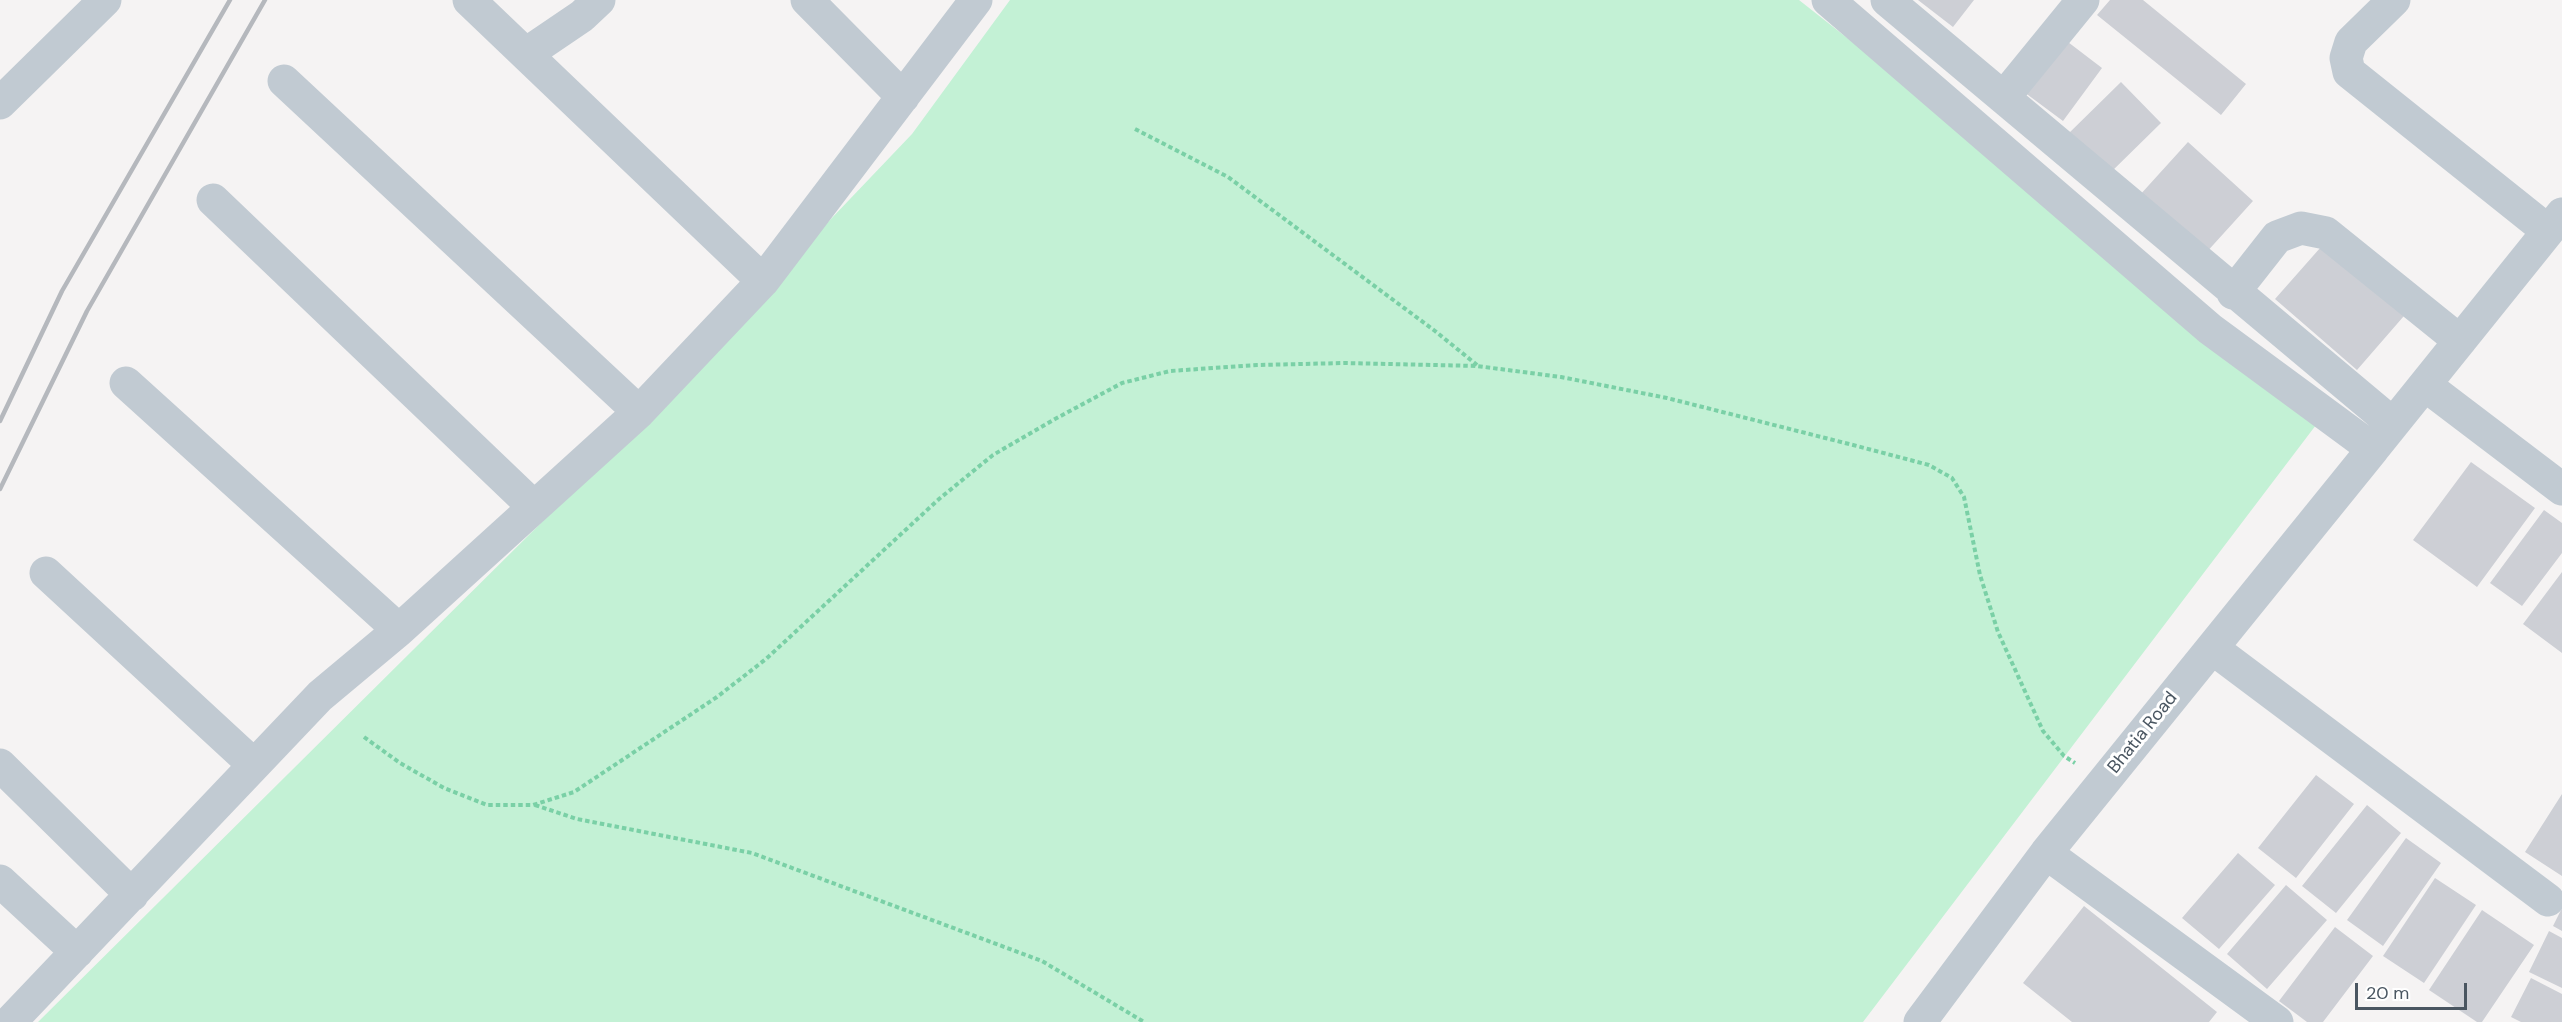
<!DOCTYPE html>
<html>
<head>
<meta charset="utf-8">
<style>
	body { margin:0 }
	#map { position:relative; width:2562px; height:1022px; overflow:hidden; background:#f5f3f3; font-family:"DM Sans",sans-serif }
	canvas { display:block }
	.scale { position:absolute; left:2355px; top:983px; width:112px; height:27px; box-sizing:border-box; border:3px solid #4a5661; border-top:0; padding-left:8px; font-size:18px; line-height:21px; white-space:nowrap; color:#4a5661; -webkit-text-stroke:4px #fff; paint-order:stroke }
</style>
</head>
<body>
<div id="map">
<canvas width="2562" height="1022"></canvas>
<div class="scale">20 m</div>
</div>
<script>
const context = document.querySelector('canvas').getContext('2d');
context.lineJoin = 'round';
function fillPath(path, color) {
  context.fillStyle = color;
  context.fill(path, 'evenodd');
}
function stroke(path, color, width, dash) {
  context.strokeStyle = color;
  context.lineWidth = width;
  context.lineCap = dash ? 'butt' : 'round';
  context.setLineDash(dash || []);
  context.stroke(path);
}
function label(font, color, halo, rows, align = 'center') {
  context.font = font + ' "DM Sans",sans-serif';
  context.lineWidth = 6;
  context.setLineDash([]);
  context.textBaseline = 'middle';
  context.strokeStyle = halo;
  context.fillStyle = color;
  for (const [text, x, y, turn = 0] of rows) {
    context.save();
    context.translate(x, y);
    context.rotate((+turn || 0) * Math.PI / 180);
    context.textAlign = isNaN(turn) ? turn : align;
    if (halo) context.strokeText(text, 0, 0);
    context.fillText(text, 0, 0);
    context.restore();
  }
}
fillPath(new Path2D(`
	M1010,0H1799L1969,134L2316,425L1863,1022H38L539,525L912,134Z`), '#c3f1d5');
fillPath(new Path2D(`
	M1918,0H1974L1953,27Z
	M2110,0H2143L2246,84L2221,115L2097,15Z
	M2064,39L2102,68L2063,121L2024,92Z
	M2121,82L2161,123L2107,176L2067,135Z
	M2188,142L2253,201L2204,255L2139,196Z
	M2328,239L2410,309L2357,370L2275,299Z
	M2471,462L2535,508L2477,587L2413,540Z
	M2544,510L2562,523V553L2522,606L2490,583Z
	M2562,572V653L2523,624Z
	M2316,775L2354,804L2296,878L2258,848Z
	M2562,794V876L2525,852Z
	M2367,805L2401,833L2336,913L2302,886Z
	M2406,838L2441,863L2383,946L2347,920Z
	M2238,853L2275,885L2219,949L2182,918Z
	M2435,878L2476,905L2424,983L2383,956Z
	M2286,885L2327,920L2267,989L2227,954Z
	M2084,906L2217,1012L2209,1022H2072L2023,983Z
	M2562,908V931L2553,926Z
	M2482,910L2534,945L2482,1022H2477L2429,990Z
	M2335,927L2373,956L2323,1022H2307L2279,1001Z
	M2549,931L2562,938V988L2529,972Z
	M2531,978L2562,994V1022H2521L2511,1017Z`), '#cdcfd5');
stroke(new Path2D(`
	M1135,129L1228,177L1435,331L1477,365
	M364,737L400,763L444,788L487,805H533L574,792L717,697L766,659L939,499L993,455L1055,419L1122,383L1170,371L1257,365L1345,363L1477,366L1561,377L1667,398L1853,445L1929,465L1952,478L1964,497L1980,575L1998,632L2043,731L2064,756L2075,763
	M535,805L577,819L752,853L1042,961L1144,1022`), '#7ad0a6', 4, [4.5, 3]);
stroke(new Path2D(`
	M469,0L763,281
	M807,0L903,97
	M1828,0L2210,329L2373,449L2562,214
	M1887,0L2393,424
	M2394,0L2351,42L2346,58L2349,72L2548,231
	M526,54L582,16L599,0
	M284,81L639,412
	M2004,97L2083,0
	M0,103L105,0
	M213,200L534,507
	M2233,293L2277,237L2301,228L2326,233L2460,341
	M126,383L399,630
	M2425,385L2562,489
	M46,573L254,765
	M2212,648L2548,900
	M0,765L132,895
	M2046,853L2277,1022
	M0,881L77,952
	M10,1022L320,696L399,630L639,412L763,281L976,0
	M1920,1022L2046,853L2373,449`), '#c1cad2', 33);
stroke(new Path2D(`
	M0,421L62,291L230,0
	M0,489L87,311L265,0`), '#b5b8bd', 4.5);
label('18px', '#4a5661', '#fff', [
	["Bhatia Road",2143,733,-51]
]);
</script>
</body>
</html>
